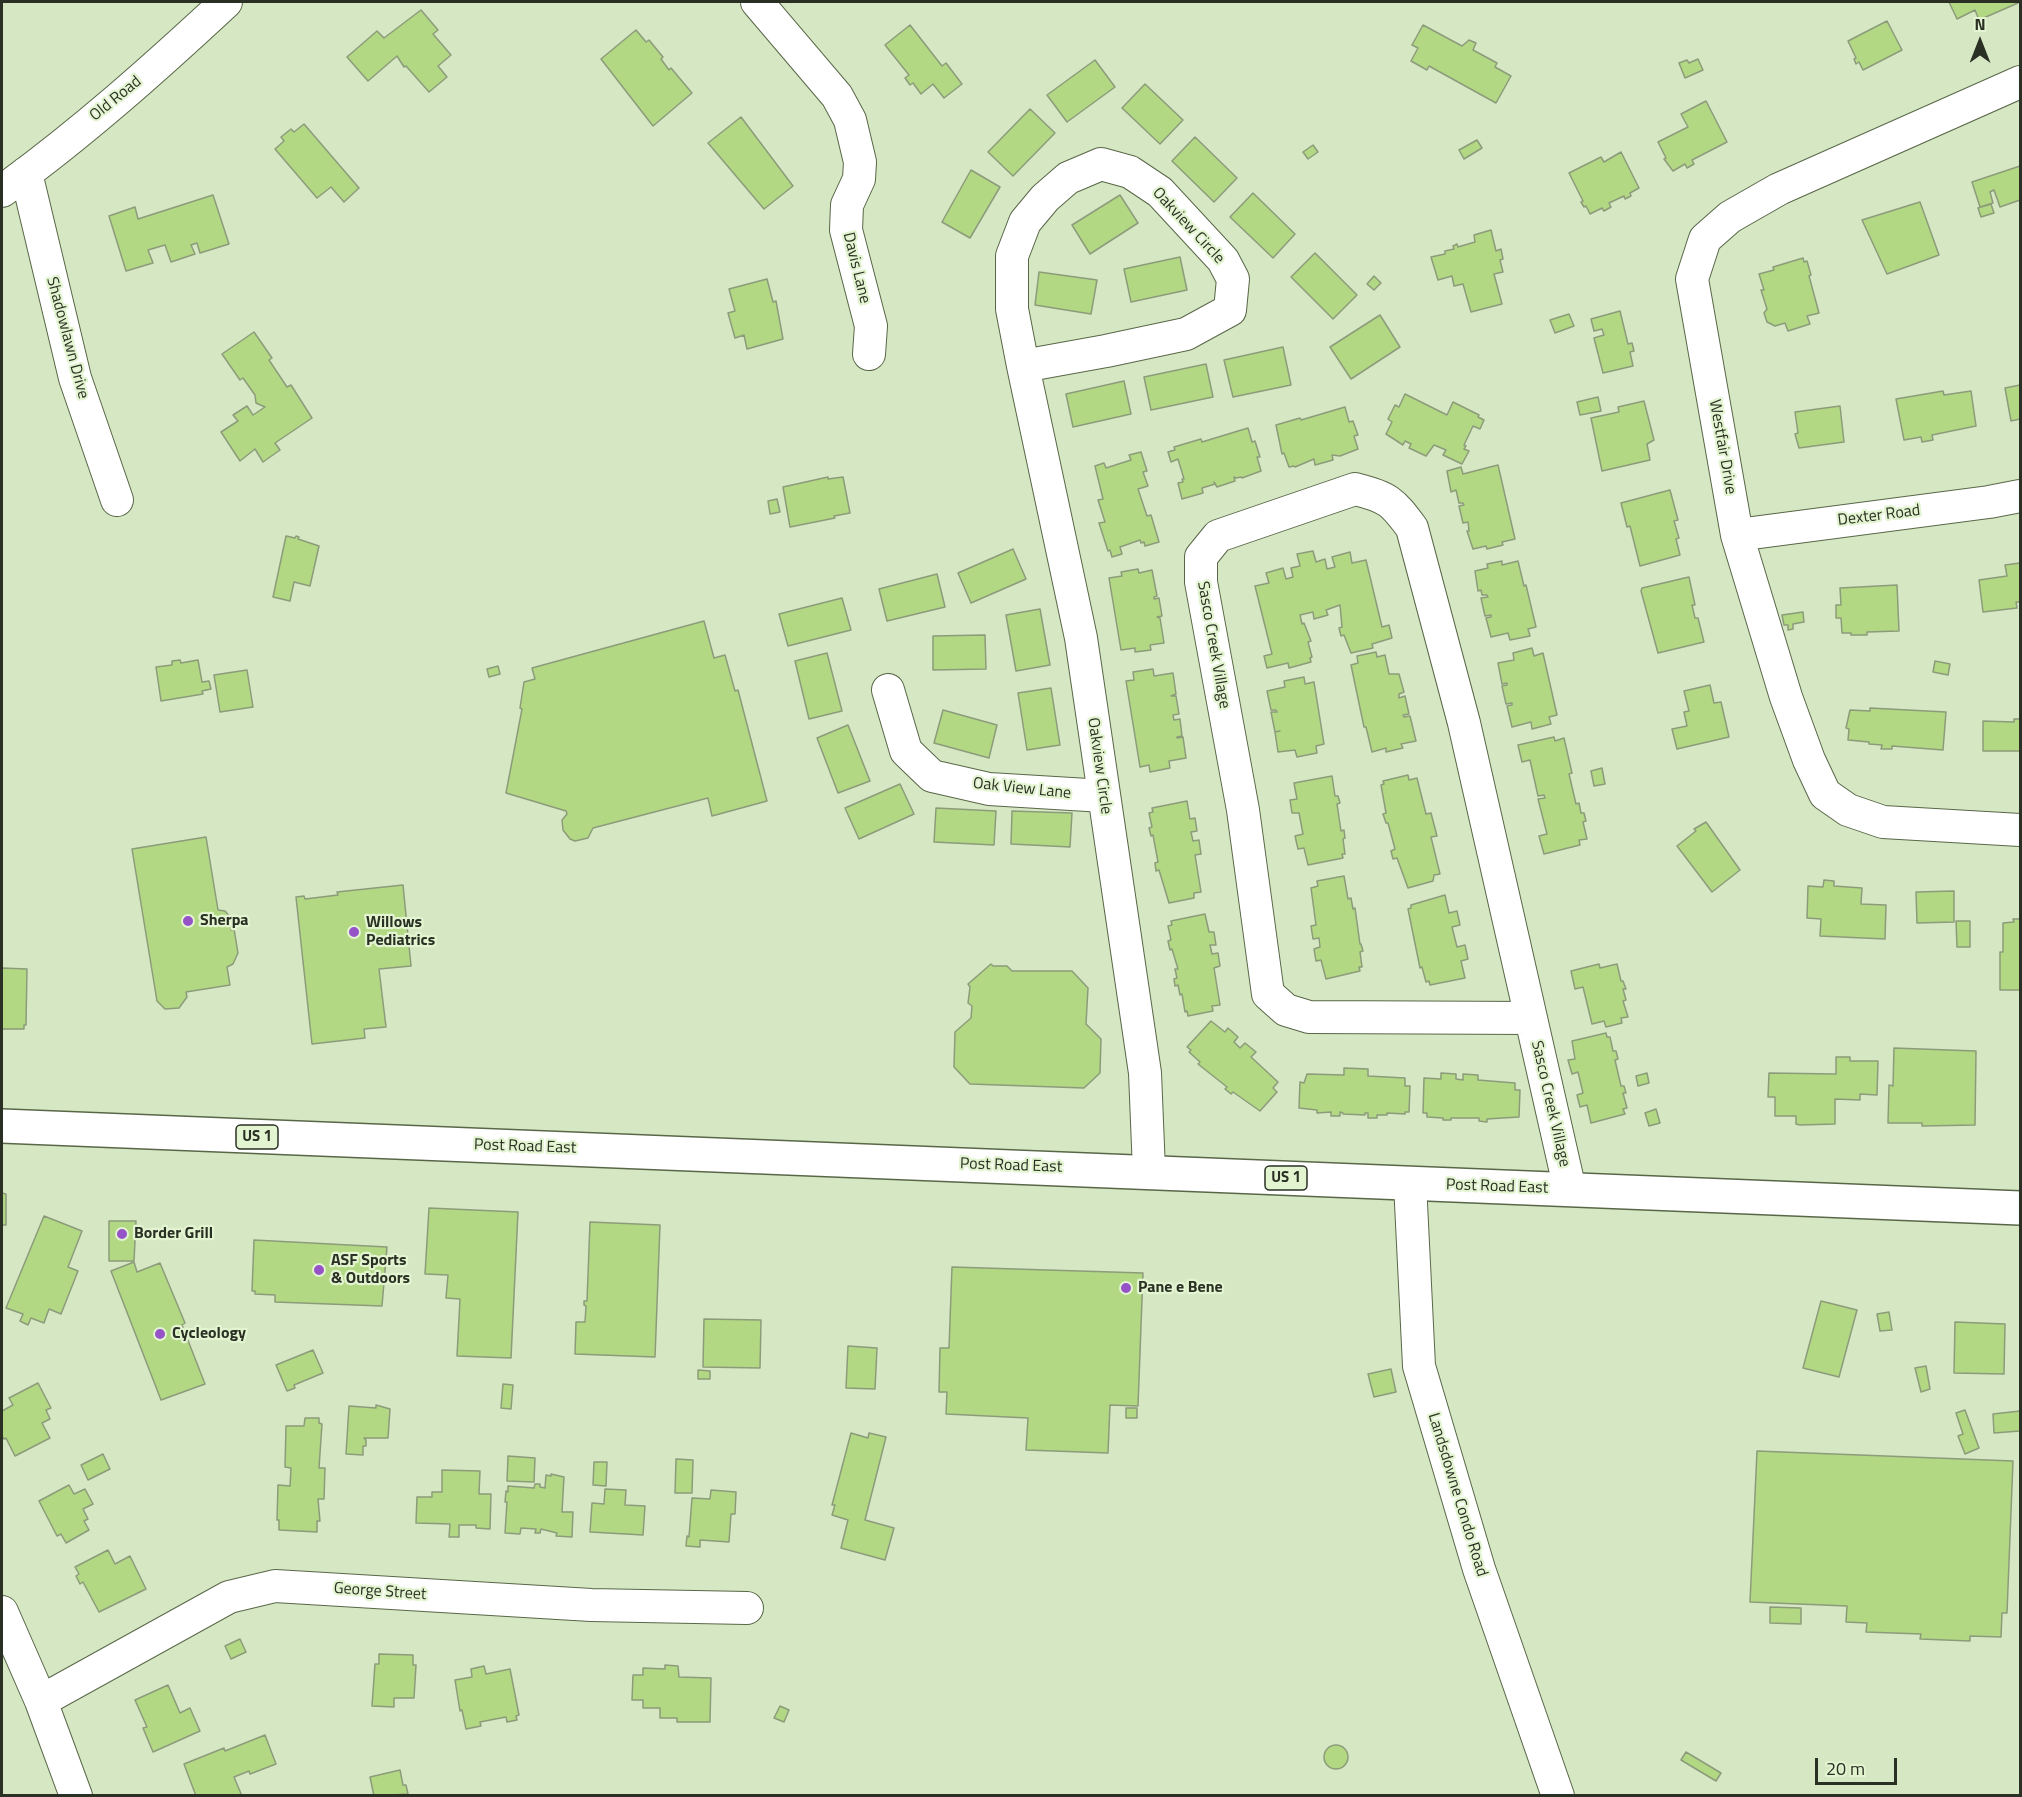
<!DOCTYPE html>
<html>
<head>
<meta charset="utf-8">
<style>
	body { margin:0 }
	#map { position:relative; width:2022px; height:1797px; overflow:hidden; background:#d6e7c4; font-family:"Titillium Web",sans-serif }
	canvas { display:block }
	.frame { position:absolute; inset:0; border:3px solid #2a3023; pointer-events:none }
	.north { position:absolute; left:1950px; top:12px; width:60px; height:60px; -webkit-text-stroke:4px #e3f4d1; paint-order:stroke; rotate:0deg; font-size:16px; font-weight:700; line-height:24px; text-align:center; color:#2a3023 }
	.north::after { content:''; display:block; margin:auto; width:21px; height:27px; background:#2a3023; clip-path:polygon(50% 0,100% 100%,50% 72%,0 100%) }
	.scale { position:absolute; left:1815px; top:1758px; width:82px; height:27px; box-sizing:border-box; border:3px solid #2a3023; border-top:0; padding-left:8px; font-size:18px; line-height:21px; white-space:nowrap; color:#2a3023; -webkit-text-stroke:4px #e3f4d1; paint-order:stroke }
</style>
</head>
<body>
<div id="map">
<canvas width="2022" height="1797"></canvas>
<div class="frame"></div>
<div class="north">N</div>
<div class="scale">20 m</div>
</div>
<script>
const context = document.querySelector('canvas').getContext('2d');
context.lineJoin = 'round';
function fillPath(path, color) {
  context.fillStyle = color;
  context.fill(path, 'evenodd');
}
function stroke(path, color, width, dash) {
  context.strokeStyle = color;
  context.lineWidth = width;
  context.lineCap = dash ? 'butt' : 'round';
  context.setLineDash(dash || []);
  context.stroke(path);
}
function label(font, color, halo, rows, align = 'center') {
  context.font = font + ' "Titillium Web",sans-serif';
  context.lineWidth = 4.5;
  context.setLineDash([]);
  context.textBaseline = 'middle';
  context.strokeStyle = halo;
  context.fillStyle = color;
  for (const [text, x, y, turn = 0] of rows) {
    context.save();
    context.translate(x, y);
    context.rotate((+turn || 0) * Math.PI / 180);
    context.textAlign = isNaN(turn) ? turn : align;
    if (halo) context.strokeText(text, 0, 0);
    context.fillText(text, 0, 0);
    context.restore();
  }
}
const building = new Path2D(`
	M1949,2H2017L2018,3L1979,20L1975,10L1957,19Z
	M421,10L438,30L433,34L451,55L438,66L447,77L429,92L406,66L404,67L397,56L368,81L347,57L377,31L384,38Z
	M1887,21L1902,50L1863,70L1859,62L1856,64L1854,59L1856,58L1848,41Z
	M910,25L942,66L946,63L962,84L944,98L933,84L921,94L913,83L910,85L905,78L909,75L885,45Z
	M1423,25L1462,46L1469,40L1476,43L1473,50L1497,63L1495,67L1511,76L1496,103L1429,66L1427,70L1411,61L1418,48L1412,45Z
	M636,30L646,42L649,40L663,57L661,59L669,70L671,68L692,93L653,126L601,59Z
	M1698,59L1703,70L1685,78L1679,63L1687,60L1689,63Z
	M1095,60L1115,87L1067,122L1047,95Z
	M1145,84L1183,120L1160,144L1122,108Z
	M1706,101L1727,142L1692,160L1694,164L1687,168L1685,164L1673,171L1664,159L1666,158L1658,142L1688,127L1681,114Z
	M1030,109L1055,133L1013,176L988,152Z
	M741,117L793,186L764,209L708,143Z
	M304,124L359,188L344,202L331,187L317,198L275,149L284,141L281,137L291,129L294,132Z
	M1195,137L1237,178L1214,202L1172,161Z
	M1477,140L1482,148L1464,159L1459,150Z
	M1313,145L1318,152L1308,159L1303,152Z
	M1621,152L1639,188L1630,193L1631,196L1625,199L1624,196L1609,203L1611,207L1604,211L1602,208L1590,214L1586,206L1584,207L1581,202L1583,201L1569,173L1601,157L1604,162Z
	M2020,166V200L2000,207L1994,190L1990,192L1993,203L1980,207L1972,182Z
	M971,170L1000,187L970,238L942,222Z
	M1253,193L1295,234L1273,258L1230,217Z
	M213,195L229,244L200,253L197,243L191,245L195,254L171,262L165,245L148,250L153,263L126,271L109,216L135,207L138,219Z
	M1120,195L1138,223L1090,254L1072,225Z
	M1920,202L1939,255L1887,274L1862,220Z
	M1991,204L1994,213L1981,217L1978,208Z
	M1491,230L1496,251L1501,249L1503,259L1500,260L1503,272L1494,274L1502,304L1471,312L1463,284L1454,286L1452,276L1438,280L1431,257L1445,254V251L1454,249L1453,246L1457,244L1458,247L1475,242L1474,235Z
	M1315,253L1357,295L1333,319L1291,277Z
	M1180,257L1187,290L1131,302L1124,269Z
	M1803,258L1804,262L1807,261L1811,275L1809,276L1819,313L1807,316L1810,324L1788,331L1785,323L1775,326L1767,322L1764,313L1767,309L1761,290H1764L1759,274L1774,270L1773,267Z
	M1039,272L1097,280L1091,314L1035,305Z
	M1374,276L1381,283L1374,290L1367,284Z
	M767,279L773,302L776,301L783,339L747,349L744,335L735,338L728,313L735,311L729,289Z
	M1620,311L1628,344L1632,343L1634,351L1630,352L1633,366L1603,373L1594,338L1604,335L1602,329L1594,331L1591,319Z
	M1569,314L1574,326L1555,333L1550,320Z
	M1380,315L1400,347L1351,379L1330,347Z
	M254,332L272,358L269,360L287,387L291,385L312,418L275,443L280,450L263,462L255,449L240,461L221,432L238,421L233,415L247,406L253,415L265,407L256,403L255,395L243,378L240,380L222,354Z
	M1283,347L1291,385L1233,397L1224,360Z
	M1206,364L1213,397L1151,410L1144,377Z
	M1124,381L1131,414L1073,427L1066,394Z
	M2020,385V419L2011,421L2005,388Z
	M1943,391L1944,395L1971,391L1976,426L1932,435L1933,440L1922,442L1921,437L1904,440L1896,399Z
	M1405,394L1447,415L1453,402L1479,415L1478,417L1484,420L1480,429L1473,426L1464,445L1466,446L1464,449L1469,451L1462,464L1443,455L1446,450L1434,445L1426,456L1409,448L1411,444L1405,441L1403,445L1386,434L1392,422L1388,419L1395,405L1399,407Z
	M1598,397L1601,411L1580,415L1577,402Z
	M1644,401L1654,440L1647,444L1650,460L1602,471L1591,418L1619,412L1618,407Z
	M1840,406L1844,442L1799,448L1795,434L1798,433L1795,412Z
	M1345,407L1349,422L1353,421L1358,435L1354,436L1358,449L1340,456L1332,455L1333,460L1315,465L1314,459L1295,467L1294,466L1289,467L1284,453L1282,454L1276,425L1300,418L1301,420Z
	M1248,428L1252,442L1255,441L1260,457H1257L1261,471L1242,478L1241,477L1236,478L1234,477L1235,481L1217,487L1214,482L1215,484L1202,488L1203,493L1182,499L1178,483L1183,482L1182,479H1184L1178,459L1171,462L1168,452L1175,450L1174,447L1201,439L1202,442Z
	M1141,452L1147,471L1143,472L1148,486L1138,489L1147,516L1151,515L1159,542L1145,546L1144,542L1141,543L1140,540L1120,547L1122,554L1112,557L1110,550L1108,551L1099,523L1105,522L1098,500L1103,499L1095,466L1104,463L1106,468L1131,460L1129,455Z
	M1498,465L1515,539L1502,542L1503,545L1487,549L1486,546L1473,549L1467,531H1469L1468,522L1463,523L1459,506L1464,505L1463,503H1459L1456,490L1451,492L1447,471L1461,467L1463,474Z
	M828,477V479L843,477L850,513L834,516L835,518L790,527L783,487Z
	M1670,490L1678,520L1674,521L1679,538L1676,539L1680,555L1640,566L1630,526L1627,527L1621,503Z
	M777,499L780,512L770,514L768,501Z
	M286,536L295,538L296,536L299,537L298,539L319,546L310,586L294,582L290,601L273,597Z
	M1013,549L1026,579L971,603L958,573Z
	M1313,551L1316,562L1325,559L1327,569L1335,567L1332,557L1350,552L1352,563L1366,560L1382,627L1389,625L1392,638L1372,644L1373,648L1351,653L1344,635L1341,636L1339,628L1342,627L1340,605L1326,610L1328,615L1314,619L1313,612L1300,615L1302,624L1304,623L1311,641L1308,642L1312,657L1310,658L1311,662L1289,668L1288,663L1267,668L1264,656L1272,654L1255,586L1269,583L1266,573L1283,568L1286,579L1293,577L1291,568L1300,566L1297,554Z
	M1502,561V565L1518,561L1524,586L1526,585L1536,627L1528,629L1530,636L1510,640L1508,633L1491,637L1486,618L1491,617V615L1485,616L1481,598L1488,597L1487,595H1482L1481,590L1478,591L1475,571L1488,568L1487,564Z
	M2020,563V602H2016L2017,608L1983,612L1979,580L2007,576L2005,565Z
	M1138,569L1139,573L1152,570L1157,596L1154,597V599L1159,598L1162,616L1157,617L1160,618L1164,643L1150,645L1151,650L1135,652V648L1121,650L1109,578L1122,576L1121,572Z
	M937,574L945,607L887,621L879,589Z
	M1689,577L1695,605H1692L1695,618H1698L1704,642L1658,653L1641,591L1642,588Z
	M1897,585L1899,631L1867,632V635H1851V633H1842L1841,618H1836V605H1841L1840,588Z
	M842,598L851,630L788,646L779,614Z
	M1040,609L1050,665L1016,671L1006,615Z
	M1803,612L1804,622L1793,624V629L1788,630V625H1784L1782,615Z
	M704,621L714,658L725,655L735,691L738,690L767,801L712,816L708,798L593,828L588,838L575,841L570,839L563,830L562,820L567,814L566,811L506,793L522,709L520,708L524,682L535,679L532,668Z
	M985,635L986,669L933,670V636Z
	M1532,648L1534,656L1543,653L1557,715L1549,717L1551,724L1532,729L1531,722L1512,727L1507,706L1512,705V703L1506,704L1502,686L1507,685V683L1502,684L1498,663L1514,660L1513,653Z
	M1376,652L1377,657L1385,655L1389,674H1399L1404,692L1399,694V698L1405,696L1409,714L1403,715L1404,717L1410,716L1416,741L1401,744L1403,748L1386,752V748L1372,752L1366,727H1364L1351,665L1358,663L1357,656Z
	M827,653L842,711L809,719L795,661Z
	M180,660L181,663L198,660L202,682L209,681L211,689L202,691L203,694L161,701L156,667L172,665V661Z
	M1935,661L1950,664L1948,675L1933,672Z
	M498,666L500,674L489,677L487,669Z
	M1153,669L1154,676L1173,673L1176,694L1171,696H1176L1179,714L1173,715L1174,720L1180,719L1182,736L1177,737V738L1183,737L1186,758L1169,761L1170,768L1150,772L1149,765L1140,767L1126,681L1134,680L1133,672Z
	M247,670L253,707L220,712L214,675Z
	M1304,677L1305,684L1314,682L1324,744L1316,746L1317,753L1297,757L1295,750L1278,752L1275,732L1280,731L1275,732L1271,712H1277L1276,710H1271L1267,691L1285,687L1284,681Z
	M1710,685L1714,703L1721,702L1729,737L1677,749L1672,729L1687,726L1684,712L1689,711L1684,691Z
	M1051,688L1060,745L1027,750L1018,693Z
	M1870,708L1946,712L1943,750L1892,746V749H1881L1882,745L1869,744V742L1848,740L1849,729L1846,728L1850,710L1870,711Z
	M943,710L997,725L989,758L934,743Z
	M2014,719H2020V751H1983V721L2014,722Z
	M848,725L870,781L838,793L817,738Z
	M1554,737L1555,741L1564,738L1572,773L1569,774L1576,804L1579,803L1581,813H1584L1586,821L1583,822L1587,839L1579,840L1580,845L1544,854L1539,836L1547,834L1538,799L1545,798L1544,795L1538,796L1530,760L1522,762L1518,745Z
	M1602,768L1605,784L1594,786L1591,771Z
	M1408,775L1409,780L1417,778L1426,814L1431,813L1437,836L1431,837L1440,874L1434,875L1433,881L1408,888L1397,858L1393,859L1391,851L1395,849L1388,823H1386L1383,814L1386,813L1381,785L1384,784L1383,781Z
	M1332,776L1335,796H1338L1340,803L1337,804L1341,831L1344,830L1345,838L1343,839L1345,854H1342L1343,858L1308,865L1304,848L1298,849L1295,836L1303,834L1299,813H1292L1290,800L1297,799L1294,783Z
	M900,784L914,814L859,839L845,808Z
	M1187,801L1190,819L1195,818L1197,831L1191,832L1193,841L1199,840L1201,854L1195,855L1201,892L1194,893V898L1169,903L1159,870L1156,871L1155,863L1158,862L1153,835L1151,836L1149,828L1152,827L1149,813L1153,812L1152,808Z
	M936,808L996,811L994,845L934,842Z
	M1012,811L1072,813L1070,847L1011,844Z
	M1706,822L1740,870L1712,892L1677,846L1696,831L1694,829Z
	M206,837L218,910L225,911L232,919L231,930L234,929L238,953L233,964L227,967L230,985L186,992L187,997L179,1008L165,1009L157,1001L132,849Z
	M1344,876L1348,899L1351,898L1353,909L1355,908L1360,944H1361L1363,951L1360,952L1362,967H1359L1360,971L1326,979L1321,960L1316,961L1314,949L1320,947L1319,938L1313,939L1311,926L1316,925L1311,888L1318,886L1317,881Z
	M1824,880L1834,881V886L1862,888L1861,904L1886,905L1885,939L1820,936L1821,919L1807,918L1808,886L1823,887Z
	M403,885L411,966L379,969L386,1027L364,1029L365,1038L312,1044L296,897L304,896L305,899L338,895L337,892Z
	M1954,891V922L1917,923L1916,892Z
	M1445,895L1449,913L1457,911L1460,925L1452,927L1457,947L1465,945L1468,959L1461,961L1465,978L1430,985L1429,981L1426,982L1422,967L1420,968L1408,909L1411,908V905Z
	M1205,914L1209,932H1214L1216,945H1210L1212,954L1218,953L1220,966L1214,968L1220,1005L1212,1006L1213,1011L1188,1016L1187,1011L1185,1012L1182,994L1180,995L1178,985L1175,986L1174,979L1177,978L1175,969H1178L1172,949L1170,950L1168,941L1171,940L1168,926L1172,925L1171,921Z
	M2013,919H2020V990H2000V952H2003V923L2014,922Z
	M1956,921H1970V947H1957Z
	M991,964L993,966H1007L1012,971H1072L1088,988L1086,1024L1101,1039L1100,1073L1084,1088L970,1084L954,1067L955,1032L971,1018L972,1006L968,1003L970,987L968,984Z
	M1599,964L1600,968L1617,964L1621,981H1623L1626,989H1623L1626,1000L1623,1001L1628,1017L1621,1018L1622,1023L1606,1027L1604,1021L1592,1024L1583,987L1575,989L1571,971Z
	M2,968L27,969L26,1025H24V1029H2Z
	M1211,1021L1225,1032L1228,1028L1238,1037L1234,1042L1240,1048L1245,1043L1256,1052L1251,1057L1278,1082L1273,1088L1277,1092L1260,1111L1233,1092L1231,1094L1225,1089L1227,1087L1198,1064L1200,1062L1189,1052L1191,1050L1187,1047Z
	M1606,1033L1607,1037H1610L1613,1051H1616L1618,1059L1615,1060L1621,1086H1624L1626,1093H1623L1627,1108L1623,1109L1625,1114L1591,1123L1587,1105L1580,1107L1577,1095L1583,1093L1578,1072L1572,1074L1568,1060L1575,1059L1572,1041Z
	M1894,1048L1976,1051L1975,1125L1922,1126V1123H1888L1889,1085L1893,1086Z
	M1836,1057H1850V1061H1878L1877,1095L1860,1094V1100L1835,1099V1124L1800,1125L1796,1124V1116H1775V1097H1768L1769,1073L1836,1074Z
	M1344,1068L1368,1069V1076L1405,1078V1086H1410L1409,1112H1405V1114L1387,1113V1115H1377V1118H1368V1113H1365V1115L1343,1114V1113L1340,1112V1116H1331V1112L1317,1113V1110L1299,1108L1300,1082L1304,1083L1307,1074L1344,1075Z
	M1441,1073L1456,1074V1079L1463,1080V1074L1478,1075V1080L1515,1083V1090H1520L1519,1117L1487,1119V1122L1479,1121V1118H1451V1120H1443V1118L1427,1117V1113H1423L1424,1078L1441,1079Z
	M1647,1073L1649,1083L1638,1086L1636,1076Z
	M1656,1109L1660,1123L1649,1126L1645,1113Z
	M2,1193L6,1194V1225H2Z
	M429,1208L518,1212L511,1358L457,1356L460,1299L446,1298L448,1275L425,1274Z
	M44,1216L82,1231L68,1267L78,1271L61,1314L49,1309L44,1323L31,1318L28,1325L20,1321L23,1314L6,1308Z
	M109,1221H136L134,1261H109Z
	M590,1222L660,1225L655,1357L575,1354L576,1322H585L586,1306L584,1305V1301H587Z
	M254,1240L387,1247L382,1306L275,1302V1295L255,1294V1291H252Z
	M134,1262L137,1272L160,1263L185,1323L182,1325L205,1384L161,1400L111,1271Z
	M952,1267L1143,1273L1138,1406L1110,1405L1108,1453L1026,1450L1028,1418L946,1414L947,1392H939L940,1348H949Z
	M1821,1301L1857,1310L1839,1377L1803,1368Z
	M1889,1312L1892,1330L1880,1331L1877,1314Z
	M704,1319L761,1320L760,1368L703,1367Z
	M1955,1322L2005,1324L2004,1374L1954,1373Z
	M848,1346L877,1348L875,1389L846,1388Z
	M313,1350L323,1373L294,1385L295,1388L287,1391L276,1365Z
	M1926,1366L1930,1389L1921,1392L1915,1368Z
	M1391,1369L1396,1392L1374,1397L1368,1374Z
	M698,1370L710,1371V1379H698Z
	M38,1383L51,1408L46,1410L50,1419L42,1423L50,1438L15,1456L6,1438L4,1439L2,1436V1411L13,1405L9,1398Z
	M503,1384L513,1385L511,1409L501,1408Z
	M376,1405L390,1409L388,1438H364L366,1440V1446H363V1455L346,1454L349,1406L376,1408Z
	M1126,1408H1137V1418H1126Z
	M1965,1410L1979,1448L1965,1454L1958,1436L1963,1434L1956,1413Z
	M2020,1411V1431L1994,1433L1993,1414Z
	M305,1418H319V1423L322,1424L319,1468H325L324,1499H318L320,1521H317V1532L279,1530V1520H277L278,1485L290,1486L291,1468L285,1467L286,1426H304Z
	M851,1433L868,1438L869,1433L886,1437L865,1520L894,1528L885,1560L841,1548L848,1520L832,1515L835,1505H832Z
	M1757,1451L2013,1461L2007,1613H2002L2001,1637L1970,1636V1641L1920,1639L1921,1634L1866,1632L1867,1623L1846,1622L1847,1606L1750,1602Z
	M103,1454L110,1469L88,1480L81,1465Z
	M508,1456L535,1458L534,1482L507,1481Z
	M676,1459L693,1460L692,1493H675Z
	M594,1462H607L606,1486L593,1485Z
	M442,1470L480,1471L479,1494H491L490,1529L476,1528V1525H459V1537H449L450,1524L416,1523L417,1497H432V1492H442Z
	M551,1474L564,1477L562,1512H573L572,1537L556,1536L557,1533L541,1529L540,1533H535L536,1529L521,1528L520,1534L505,1533L507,1502H505L506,1491L508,1492V1486L534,1488L535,1484H540V1487L545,1488L546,1475L551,1476Z
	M69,1485L74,1494L85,1489L93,1504L83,1509L88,1519L84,1521L89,1530L66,1543L61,1534L57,1536L39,1501Z
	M605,1489L626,1490L625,1505L645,1506L643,1535L590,1532L592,1503L604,1504Z
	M711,1490L736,1492L735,1514H731L729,1542L700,1540V1547L686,1546L687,1536L689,1537L692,1498L710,1499Z
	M108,1550L115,1564L130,1556L146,1589L99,1612L83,1582L80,1584L76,1576L79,1574L75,1567Z
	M1770,1607L1801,1608V1624L1770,1623Z
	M240,1639L246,1652L231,1659L225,1646Z
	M379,1654L413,1655V1665H416L414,1698H394V1707L372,1706L375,1664H379Z
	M665,1665L678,1666L679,1677L711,1678L710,1722H677V1718H660V1708H643V1700H632L633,1675H643V1668L665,1669Z
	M484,1666L486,1674L510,1669L519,1715L516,1716L517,1720L507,1722L506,1717L480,1722L481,1726L466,1729L462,1710L460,1711L455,1680L472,1677L471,1669Z
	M168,1685L180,1713L190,1708L200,1731L153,1752L143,1728L147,1727L135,1700Z
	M780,1706L789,1710L784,1722L774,1718Z
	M265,1735L276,1764L250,1774L249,1771L234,1777L242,1796H196L184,1764L224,1748L225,1751Z
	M1324 1757a12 12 0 1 1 24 0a12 12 0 1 1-24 0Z
	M1686,1752L1721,1773L1716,1781L1681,1760Z
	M400,1770L403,1785H406L408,1794L374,1796L370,1777Z`);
fillPath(building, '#b2d883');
stroke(building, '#8c9c7b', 1.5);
const street = new Path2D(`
	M757,2L837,96L850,120L860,162L859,179L847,205L846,230L871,326L869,354
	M2020,82L1779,189L1730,217L1705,239L1692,279L1737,535L1786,697L1809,760L1825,794L1848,810L1883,822L2020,830
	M26,173L75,378L117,500
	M2,191C81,134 155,68 226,2
	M1023,366L1012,309V256L1025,222L1045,198L1068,178L1101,164L1130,172L1160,192L1223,260L1233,279L1230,310L1186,334L1106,351L1023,366L1081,638L1145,1073L1149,1171
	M1737,535L1989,502L2020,496
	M888,690L906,751L932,776L989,789L1104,796
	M1531,1018L1309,1017L1286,1010L1268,994L1243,810L1201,582V557L1218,536L1355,489C1388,497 1393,502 1412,528L1464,723L1570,1190
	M1410,1183L1419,1366L1479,1569L1558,1796
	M2,1612L41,1701L76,1796
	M41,1701L229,1597L275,1586L591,1605L747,1608`);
const primary = new Path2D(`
	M2,1126L2020,1208`);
stroke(street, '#596748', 34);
stroke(primary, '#596748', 36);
stroke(street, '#fff', 32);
stroke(primary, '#fff', 33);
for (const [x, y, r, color] of [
	[188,921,6,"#9653c8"],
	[354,932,6,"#9653c8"],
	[122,1234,6,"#9653c8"],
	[319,1270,6,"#9653c8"],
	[1126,1288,6,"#9653c8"],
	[160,1334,6,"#9653c8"]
]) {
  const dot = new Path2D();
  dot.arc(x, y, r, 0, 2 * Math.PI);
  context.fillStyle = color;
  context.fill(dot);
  stroke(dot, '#e3f4d1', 2);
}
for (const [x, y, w] of [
	[257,1137,42],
	[1286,1178,42]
]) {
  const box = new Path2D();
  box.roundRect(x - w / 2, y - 12, w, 24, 4.5);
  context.fillStyle = '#e3f4d1';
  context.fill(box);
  stroke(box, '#2a3023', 1.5);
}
label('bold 15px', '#2a3023', null, [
	["US 1",257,1137],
	["US 1",1286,1178]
]);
label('16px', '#2a3023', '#e3f4d1', [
	["Old Road",116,99,-39],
	["Oakview Circle",1188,226,47],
	["Davis Lane",856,268,76],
	["Shadowlawn Drive",67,338,75],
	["Westfair Drive",1722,447,80],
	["Dexter Road",1879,516,-7],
	["Sasco Creek Village",1213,645,80],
	["Oakview Circle",1099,766,82],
	["Oak View Lane",1022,789,6],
	["Sasco Creek Village",1550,1104,77],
	["Post Road East",525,1147,2],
	["Post Road East",1011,1166,2],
	["Post Road East",1497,1187,2],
	["Landsdowne Condo Road",1457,1495,73],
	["George Street",380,1592,4]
]);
label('bold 16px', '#2a3023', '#e3f4d1', [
	["Sherpa",200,921],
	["Willows",366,923],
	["Pediatrics",366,941],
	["Border Grill",134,1234],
	["ASF Sports",331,1261],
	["& Outdoors",331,1279],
	["Pane e Bene",1138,1288],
	["Cycleology",172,1334]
], 'left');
</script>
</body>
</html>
